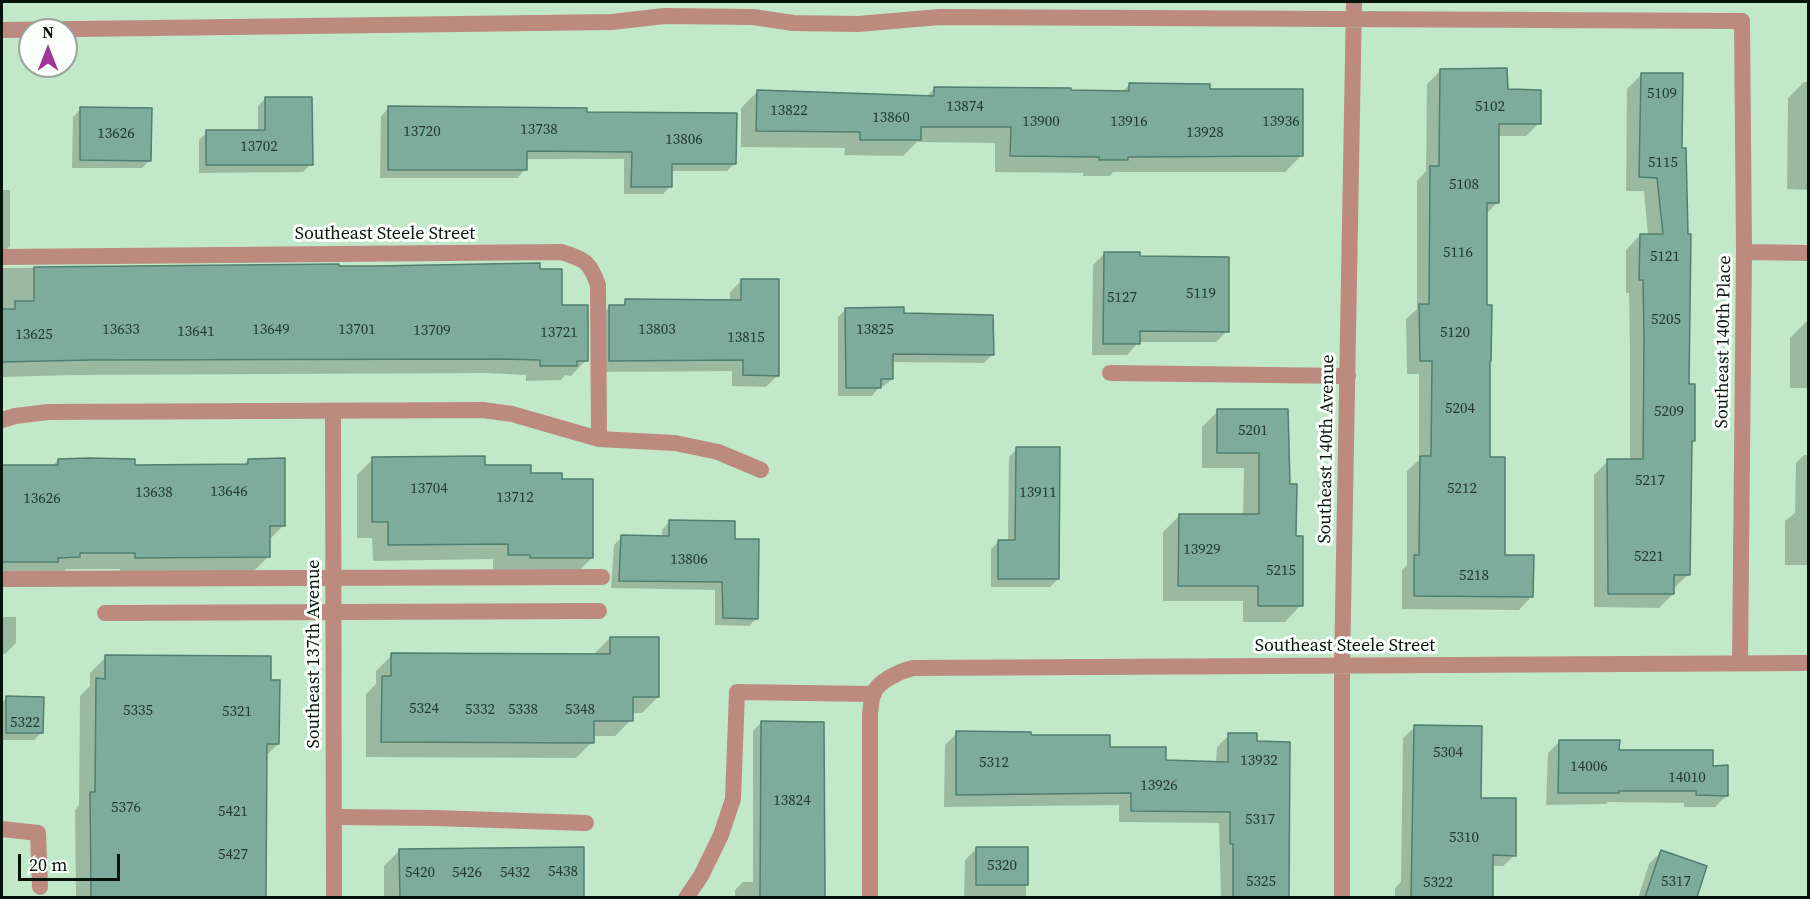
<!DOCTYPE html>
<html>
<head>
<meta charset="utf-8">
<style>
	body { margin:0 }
	#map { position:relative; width:1810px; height:899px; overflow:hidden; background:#c2e8ca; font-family:"Source Serif 4",serif }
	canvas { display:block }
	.frame { position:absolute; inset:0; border:3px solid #07140a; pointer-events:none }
	.north { position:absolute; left:18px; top:18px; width:60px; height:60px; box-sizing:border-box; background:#fbfffc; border:2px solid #99a19b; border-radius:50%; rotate:0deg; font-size:16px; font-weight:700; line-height:24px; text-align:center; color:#07140a }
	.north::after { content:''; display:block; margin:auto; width:21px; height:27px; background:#9f3596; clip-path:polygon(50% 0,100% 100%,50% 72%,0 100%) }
	.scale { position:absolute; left:18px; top:854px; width:102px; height:27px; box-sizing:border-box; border:3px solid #07140a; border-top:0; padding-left:8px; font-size:18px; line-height:21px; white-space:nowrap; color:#07140a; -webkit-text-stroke:4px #fbfffc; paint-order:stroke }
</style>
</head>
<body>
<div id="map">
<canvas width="1810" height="899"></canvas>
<div class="frame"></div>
<div class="north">N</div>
<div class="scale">20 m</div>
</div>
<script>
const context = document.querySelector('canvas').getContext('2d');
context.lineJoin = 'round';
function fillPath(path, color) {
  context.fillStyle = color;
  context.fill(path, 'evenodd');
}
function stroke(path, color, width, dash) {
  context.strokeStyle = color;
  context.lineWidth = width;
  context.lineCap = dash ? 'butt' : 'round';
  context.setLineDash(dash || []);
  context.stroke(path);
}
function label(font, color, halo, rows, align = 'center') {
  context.font = font + ' "Source Serif 4",serif';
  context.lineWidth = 6;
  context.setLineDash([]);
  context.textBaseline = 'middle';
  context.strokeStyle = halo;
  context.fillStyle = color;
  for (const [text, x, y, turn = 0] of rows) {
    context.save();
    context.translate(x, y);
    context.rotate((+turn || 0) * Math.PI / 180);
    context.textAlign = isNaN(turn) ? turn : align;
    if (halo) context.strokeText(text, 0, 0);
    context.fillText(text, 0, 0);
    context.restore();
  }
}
fillPath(new Path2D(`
	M1440,71L1507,90L1539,123L1526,136H1497V203L1486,214L1488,458L1503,556L1532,596L1519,610L1402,609V570L1407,565V471L1419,460V374H1407L1406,319L1417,309V181L1426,171L1427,84Z
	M1641,75L1681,149L1687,385L1693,440L1691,443L1688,575L1673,589V594L1659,608L1594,607V475L1608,461H1630V353L1629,293H1626V250L1640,235H1648L1644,191H1626L1627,89Z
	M1804,82H1808V190L1787,189L1788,98Z
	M1130,84L1209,91L1301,156L1285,172H1113L1110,176H1083V173L995,172V143L917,142L903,156L844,155L845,148L741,147V108L757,92L926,97L934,89L1122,92Z
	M266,98L311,164L303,172L199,173V140L207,132H258V106Z
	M389,108L585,113L735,163L727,171H671V186L663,194H624V159H526L525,170L517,178H380L381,116Z
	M81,109L150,160L142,168H72L73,117Z
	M2,190H10V246L2,254Z
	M1104,254L1139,258L1227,331L1216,342H1139L1127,355H1092L1093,265Z
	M337,266L538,270L560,307L586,360L571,376L565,375L561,380L526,381V375L486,373L74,375L2,377V268Z
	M741,281L777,376L766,387L732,386V371L598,372V319L609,307H620L626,301L730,302V292Z
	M846,309L903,315L992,355L984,363L892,362V379L884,386H880L872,396H838V317Z
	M1806,322H1808V388H1790V338Z
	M1287,410L1289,485L1301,605L1285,622H1243V601H1163V532L1179,516H1243L1244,468H1202V427L1218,411Z
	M1017,449L1058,579L1050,587H991V549L999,541H1008L1009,457Z
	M1804,455H1808V565H1785V521L1795,513L1796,463Z
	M373,459L483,466L560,480L592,558L575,574L493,570V559L373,561L372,538H357V475Z
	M58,460L134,466H242L248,460L284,525L268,541V557L252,573H120V569H66L62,573L2,578V466H52Z
	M669,522L734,540L757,618L749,626L715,625V590L611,588L614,545L622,537H662V530Z
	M2,617H16V643L5,654H2Z
	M610,638L658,697L642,713H631V720L615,736H592V742L576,758L366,757V694L376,684V671L392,655L594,654Z
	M106,657L269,681L278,744L265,757L264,898H76L75,810L79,805L80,696L90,686V673Z
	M6,698L42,732L34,740H2V703Z
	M761,723H822L823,898H735V890L743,882H753V731Z
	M1415,727L1480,799L1515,855L1503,866H1491L1492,898H1395V888L1401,882L1403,738Z
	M957,733L1030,736L1108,748L1164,762L1216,763L1217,747L1229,735L1255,742L1289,743L1288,898H1221L1219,823L1119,822V805L944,807L945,745Z
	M1560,741L1711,768L1727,795L1715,807H1684V803L1608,802L1606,804L1546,805L1548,753Z
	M582,848L583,898H384V866L400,850Z
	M977,848L1027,849L1026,898H964L965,860Z
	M1661,852L1705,867L1695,898H1638L1649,864Z`), '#0003');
const building = new Path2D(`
	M1507,68L1508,89L1541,90V124H1499V203H1487V305H1492L1491,361H1490V457H1505V555H1534L1533,597L1414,596V555H1419L1420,456H1431L1432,361H1420L1419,304H1429L1430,166H1439L1440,69Z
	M1641,73H1683L1682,148H1686L1688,234H1691L1689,384H1695V441H1692L1690,575H1674V594H1608L1607,459H1643L1644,338L1643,280H1639L1640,234H1663L1657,178L1639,177Z
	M1129,83L1210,84V89H1303V156L1128,157V160H1099V157L1010,156L1011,127H921V140H860V132L756,131L757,90L934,96V87L1071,88V90L1129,91Z
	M265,97H312L313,165H206V130H265Z
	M388,106L587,108V112L737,113L736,164H672V187H631L632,152L527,151V170H388Z
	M80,107L152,108L151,161L80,160Z
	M1104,252H1140V256L1229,257V332L1140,331V344H1103Z
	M540,263V269H562V305H588V361H577V366H540V360L502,359L90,360L2,362V309H15V301H34V267L339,264V266H376Z
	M741,279H779V376L743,375V360L609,361V305H625V299L741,300Z
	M904,307V313L993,315L994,355L893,354V379H881V388H846L845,308Z
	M1217,409H1288L1290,484H1297L1296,536H1303V606H1258V586H1178L1179,514H1259V453H1217Z
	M1016,447H1060L1059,579H998V540H1015Z
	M485,456V465H531V473H562V479H593V558H530V555H508V544L388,545V522H372V457Z
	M89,458L135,459V465L248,464V459L285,458V526H270V557L135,558V553H80V557L58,558V562H2V465H58V459Z
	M669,520L735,521V539H759L758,619L723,618L722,582L619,581L621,535L669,536Z
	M610,637H659V697H633V721H594V743L381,742L382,676H391V653L610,654Z
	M105,655L271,656V680H280L279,744H267L266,897H91L90,792H95L96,678L105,679Z
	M6,696L44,697L43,733H6Z
	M761,721L824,722L825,897H760Z
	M1414,725L1482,726L1481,798H1516V856L1493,855V897H1411Z
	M956,731L1031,732V735H1110V747H1166V760L1228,762V733H1257V741L1290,742L1289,897H1233V844H1230V812L1131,811V793L956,795Z
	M1559,740H1620L1619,750H1713V766L1728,765V796L1696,795V791H1619V793H1558Z
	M584,847V897H400L399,849Z
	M976,847H1028V885H976Z
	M1661,850L1707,866L1697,897H1645Z`);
fillPath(building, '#7dac9c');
stroke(building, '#507f6f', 1.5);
stroke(new Path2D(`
	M1110,373L1348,376
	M2,579L602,577
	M105,613L599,611
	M334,817L434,818L586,823
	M2,829L38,833L40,887
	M686,898L701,876L721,835L733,799L737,692L874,694`), '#bd8a80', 16);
stroke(new Path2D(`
	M2,30L612,22L664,16L753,17L793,23L858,24L940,17L1742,21L1744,252L1740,663
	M1744,252L1808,253
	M2,257L561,252C585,259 590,262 598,285L599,439
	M333,411L334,898
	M2,420L15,416L48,412L483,410L512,414L599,439L675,443L718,452L761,470
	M870,898V714C871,708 871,700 873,694C878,681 900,671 913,668L1808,663
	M1342,898V666L1354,2`), '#bd8a80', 16);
label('15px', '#243a2e', null, [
	["5109",1662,94],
	["13874",965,107],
	["5102",1490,107],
	["13822",789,111],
	["13860",891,118],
	["13900",1041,122],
	["13916",1129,122],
	["13936",1281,122],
	["13738",539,130],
	["13720",422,132],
	["13928",1205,133],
	["13626",116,134],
	["13806",684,140],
	["13702",259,147],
	["5115",1663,163],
	["5108",1464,185],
	["5116",1458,253],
	["5121",1665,257],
	["5119",1201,294],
	["5127",1122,298],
	["5205",1666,320],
	["13633",121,330],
	["13649",271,330],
	["13701",357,330],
	["13803",657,330],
	["13825",875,330],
	["13709",432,331],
	["13641",196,332],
	["13721",559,333],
	["5120",1455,333],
	["13625",34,335],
	["13815",746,338],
	["5204",1460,409],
	["5209",1669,412],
	["5201",1253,431],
	["5217",1650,481],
	["13704",429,489],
	["5212",1462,489],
	["13646",229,492],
	["13638",154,493],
	["13911",1038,493],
	["13712",515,498],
	["13626",42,499],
	["13929",1202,550],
	["5221",1649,557],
	["13806",689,560],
	["5215",1281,571],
	["5218",1474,576],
	["5324",424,709],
	["5332",480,710],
	["5338",523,710],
	["5348",580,710],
	["5335",138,711],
	["5321",237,712],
	["5322",25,723],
	["5304",1448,753],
	["13932",1259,761],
	["5312",994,763],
	["14006",1589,767],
	["14010",1687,778],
	["13926",1159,786],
	["13824",792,801],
	["5376",126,808],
	["5421",233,812],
	["5317",1260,820],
	["5310",1464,838],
	["5427",233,855],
	["5320",1002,866],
	["5438",563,872],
	["5420",420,873],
	["5426",467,873],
	["5432",515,873],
	["5325",1261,882],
	["5317",1676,882],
	["5322",1438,883]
]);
label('18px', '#07140a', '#fbfffc', [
	["Southeast Steele Street",385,234],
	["Southeast 140th Place",1724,342,-89],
	["Southeast 140th Avenue",1327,449,-89],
	["Southeast Steele Street",1345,646],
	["Southeast 137th Avenue",314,654,-90]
]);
</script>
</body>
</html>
